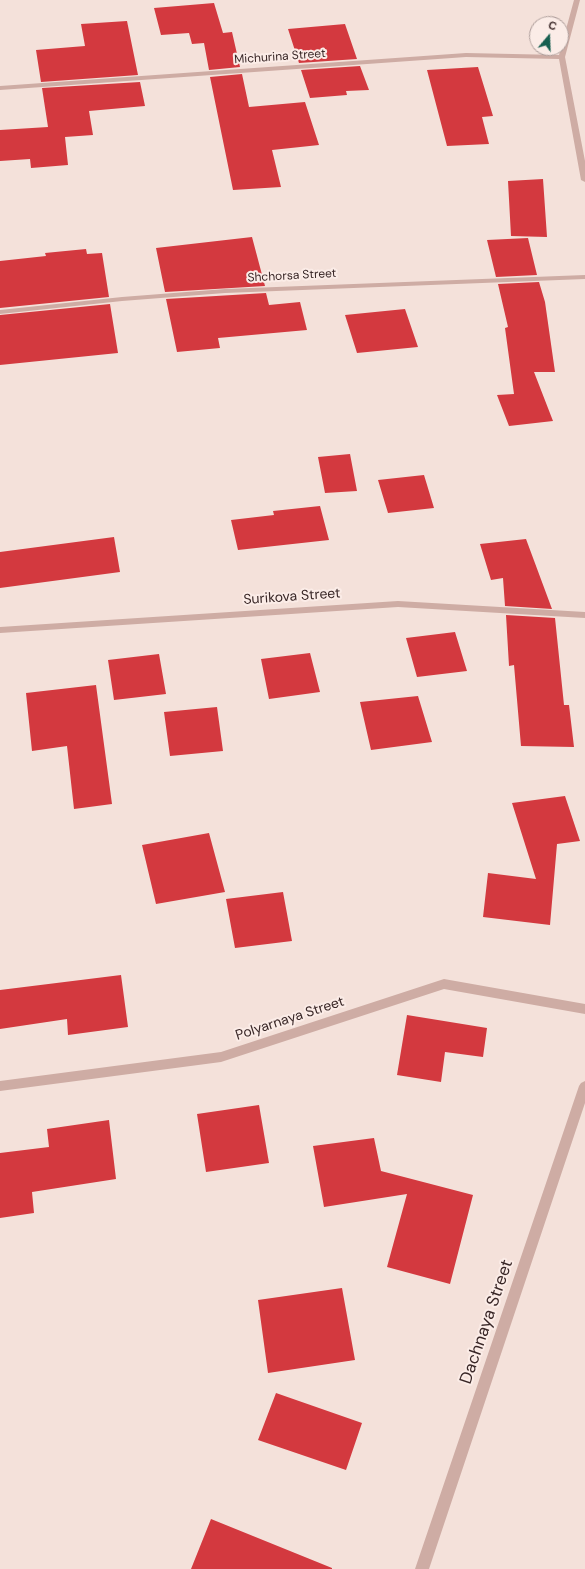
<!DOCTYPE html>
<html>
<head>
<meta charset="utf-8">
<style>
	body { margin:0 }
	#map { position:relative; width:585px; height:1569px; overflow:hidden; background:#f4e1da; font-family:"DM Sans",sans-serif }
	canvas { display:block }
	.north { position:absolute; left:529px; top:16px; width:40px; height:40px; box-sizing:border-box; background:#fbece7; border:1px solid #ad9d9a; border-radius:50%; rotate:19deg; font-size:11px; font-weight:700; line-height:16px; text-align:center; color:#392727 }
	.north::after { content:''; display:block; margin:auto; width:14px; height:18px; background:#175f50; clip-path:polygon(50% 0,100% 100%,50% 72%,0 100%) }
</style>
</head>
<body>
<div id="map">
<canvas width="585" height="1569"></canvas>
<div class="north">С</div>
</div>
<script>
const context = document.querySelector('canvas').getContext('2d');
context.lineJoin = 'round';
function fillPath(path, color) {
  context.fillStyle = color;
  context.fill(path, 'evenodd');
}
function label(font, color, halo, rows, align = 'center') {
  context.font = font + ' "DM Sans",sans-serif';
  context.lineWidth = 4;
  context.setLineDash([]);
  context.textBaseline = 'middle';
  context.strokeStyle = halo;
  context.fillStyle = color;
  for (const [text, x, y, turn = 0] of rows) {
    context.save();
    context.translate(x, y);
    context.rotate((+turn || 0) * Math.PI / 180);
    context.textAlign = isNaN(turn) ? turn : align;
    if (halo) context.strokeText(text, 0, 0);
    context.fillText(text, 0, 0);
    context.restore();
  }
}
fillPath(new Path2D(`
	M214,3L223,33L232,32L240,67L209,70L204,43L192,44L189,33L161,35L154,8Z
	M127,21L138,75L41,82L36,50L85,46L81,24Z
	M345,24L357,59L299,63L288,29Z
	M360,66L369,90L346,91L347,95L310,98L301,70Z
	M478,67L493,116L482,117L489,144L447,146L427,70Z
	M242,74L249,107L305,102L319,145L272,150L281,187L233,190L210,77Z
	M140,82L145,106L89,111L93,135L65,137L68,165L31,168L30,159L0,161V130L48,127L42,88Z
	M543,179L547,237L511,236L508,181Z
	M252,237L265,286L165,292L156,248Z
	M528,238L537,275L496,277L487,240Z
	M86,249L87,254L102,253L109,297L0,308V261L46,256L45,253Z
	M539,282L545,302L555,372H534L553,421L509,426L497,395L514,394L505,328L508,327L498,284Z
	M266,293L269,305L300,302L307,330L218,338L220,348L177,352L166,299Z
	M110,304L118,353L0,365V315Z
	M405,309L418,347L357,353L345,315Z
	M350,454L357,491L325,493L318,457Z
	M424,475L434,508L388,513L378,480Z
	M320,506L329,540L238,550L231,520L274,515L273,511Z
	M114,537L120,572L0,588V552Z
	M526,539L552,609L505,606L503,578L491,580L480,544Z
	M506,615L555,618L564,705H569L574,747L521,746L514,665L509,666Z
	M455,632L467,671L417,677L406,638Z
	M310,653L320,692L269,699L261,659Z
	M159,654L166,694L114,700L108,660Z
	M96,685L112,804L74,809L67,746L32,751L26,693Z
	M418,696L432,742L371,750L360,702Z
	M217,707L223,751L170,756L164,712Z
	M565,796L580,841L557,844L550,925L483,917L488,873L536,879L512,803Z
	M209,833L225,892L156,904L142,845Z
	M283,892L292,941L235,948L226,899Z
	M121,975L128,1027L68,1035L67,1019L0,1029V990Z
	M407,1015L487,1028L483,1057L445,1052L441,1082L397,1075Z
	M259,1105L269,1163L206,1172L197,1114Z
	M109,1120L116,1179L32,1192L34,1213L0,1218V1153L49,1147L47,1129Z
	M374,1138L381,1171L473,1195L450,1284L387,1267L407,1194L324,1207L313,1146Z
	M342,1288L355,1360L268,1373L258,1300Z
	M276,1393L362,1423L346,1470L258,1440Z
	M211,1519L332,1568V1569H191Z`), '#d3393f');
fillPath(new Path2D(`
	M574,0H580L565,57L585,161V182L581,180L559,59L466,57L0,90V86L466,53L559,55Z
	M585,275V279L225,293L122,301L0,314V310L122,297L225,289Z
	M398,601L585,612V618L398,607L0,633V627Z
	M444,979L585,1004V1014L444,989L221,1062L0,1091V1081L221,1052Z
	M585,1081V1103L429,1569H415L579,1086L581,1083Z`), '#ceaca4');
label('12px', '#392727', '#fbece7', [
	["Michurina Street",280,57,-4],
	["Shchorsa Street",292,276,-3]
]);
label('14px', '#392727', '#fbece7', [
	["Surikova Street",292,597,-4],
	["Polyarnaya Street",290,1019,-18]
]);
label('17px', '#392727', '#fbece7', [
	["Dachnaya Street",487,1322,-71]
]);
</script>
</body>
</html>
